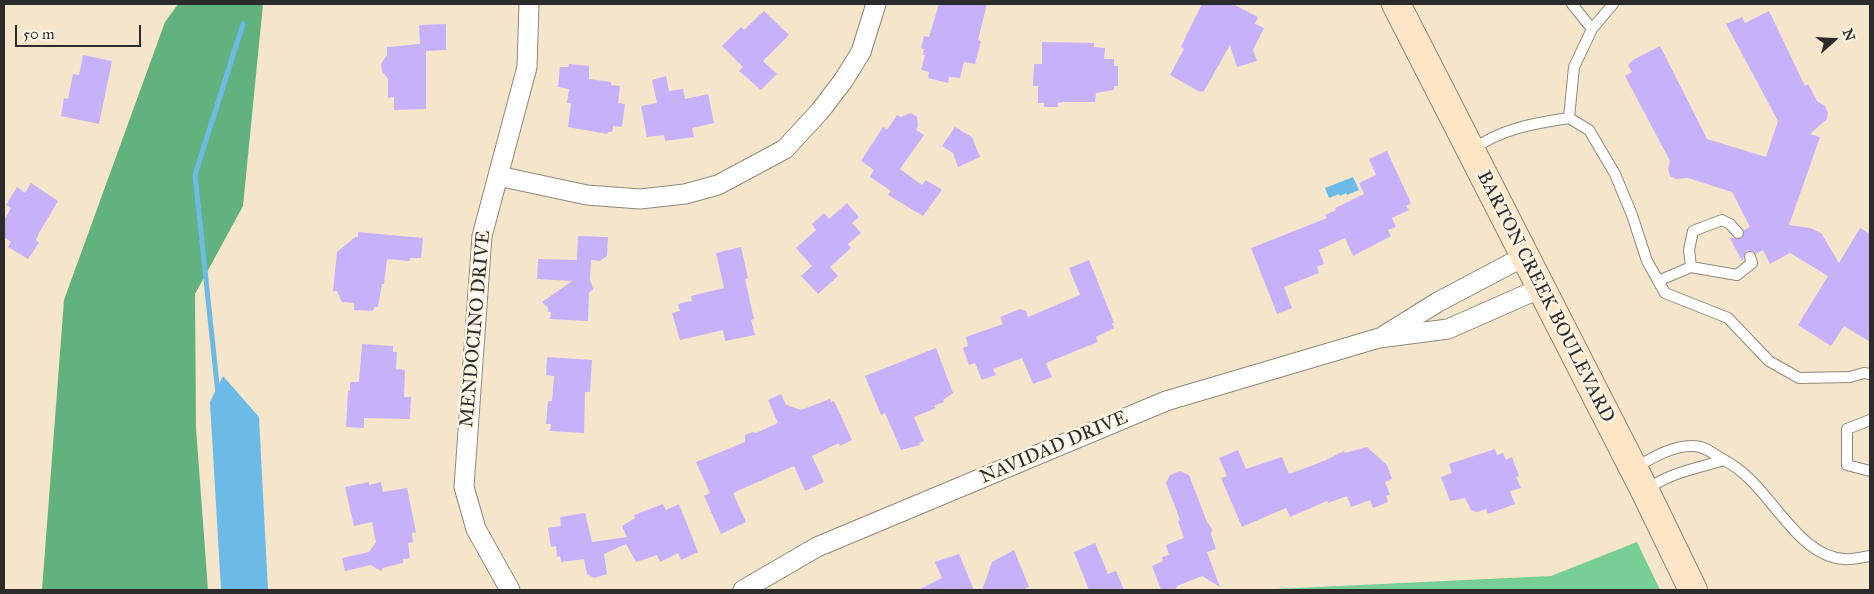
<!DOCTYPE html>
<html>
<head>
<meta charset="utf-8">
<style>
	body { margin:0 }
	#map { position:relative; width:1874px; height:594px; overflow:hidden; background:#f5e5cb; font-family:"IM FELL Great Primer",serif }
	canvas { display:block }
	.frame { position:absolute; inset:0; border:5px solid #2b2b2b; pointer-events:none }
	.north { position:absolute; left:1809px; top:15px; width:50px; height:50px; -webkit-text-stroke:4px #fcf5e5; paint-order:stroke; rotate:71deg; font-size:14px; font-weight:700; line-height:20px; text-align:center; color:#2b2b2b }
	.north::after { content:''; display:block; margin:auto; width:18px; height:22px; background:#2b2b2b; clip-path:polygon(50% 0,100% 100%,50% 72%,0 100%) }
	.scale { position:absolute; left:15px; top:25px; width:126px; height:22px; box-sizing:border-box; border:2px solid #2b2b2b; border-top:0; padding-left:6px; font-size:15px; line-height:18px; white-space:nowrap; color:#2b2b2b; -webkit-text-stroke:4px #fcf5e5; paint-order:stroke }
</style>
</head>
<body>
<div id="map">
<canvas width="1874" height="594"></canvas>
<div class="frame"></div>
<div class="north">N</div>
<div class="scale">50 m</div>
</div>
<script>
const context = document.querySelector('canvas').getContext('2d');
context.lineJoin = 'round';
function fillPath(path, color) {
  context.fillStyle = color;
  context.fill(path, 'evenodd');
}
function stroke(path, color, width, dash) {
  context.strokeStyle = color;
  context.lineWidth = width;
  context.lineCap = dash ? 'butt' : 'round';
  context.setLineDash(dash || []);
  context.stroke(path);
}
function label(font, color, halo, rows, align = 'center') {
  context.font = font + ' "IM FELL Great Primer",serif';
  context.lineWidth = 5;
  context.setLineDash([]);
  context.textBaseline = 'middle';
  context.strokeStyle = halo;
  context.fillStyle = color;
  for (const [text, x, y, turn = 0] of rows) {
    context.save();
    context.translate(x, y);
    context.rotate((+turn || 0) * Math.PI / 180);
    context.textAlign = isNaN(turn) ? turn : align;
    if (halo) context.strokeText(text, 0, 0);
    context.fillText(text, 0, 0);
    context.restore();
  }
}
fillPath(new Path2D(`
	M1637,542L1660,590H1254L1551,576Z`), '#77cf95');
fillPath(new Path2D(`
	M178,4H263L243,206L195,294L196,428L208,590H42L64,300L165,22Z`), '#61b27e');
fillPath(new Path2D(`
	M1353,177L1359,190L1347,195L1346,193L1340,196L1339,194L1329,198L1325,188Z
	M223,376L259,417L268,590H221L210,402Z`), '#6cbbe7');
stroke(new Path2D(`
	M218,394L195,175L243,24`), '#6cbbe7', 5);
fillPath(new Path2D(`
	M939,4H987L978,40L981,41L975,64L964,62L960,78L949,77L948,83L928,78L929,72L921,70L925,55H923L924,49L921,48L924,36L929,37Z
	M1202,4H1233L1258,17L1255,24L1264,28L1253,50L1257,61L1237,67L1230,45L1204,91L1200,92L1170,75L1184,49L1181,47L1186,36Z
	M764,11L789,35L763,61L777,74L761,90L739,71L743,67L722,46L741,27L744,30Z
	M1769,11L1805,86L1808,84L1817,101L1825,106L1828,112L1827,119L1810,134L1820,137L1789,225L1810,228L1821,233L1839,263L1860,228L1870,234V342L1844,326L1831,346L1798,325L1828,276L1790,253L1770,264L1763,250L1756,254L1748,250L1745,253L1742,261L1730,238H1742L1744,230L1750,227L1732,192L1688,178L1676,179L1670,176L1668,169L1670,161L1625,76L1632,72L1628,65L1633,60L1660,46L1707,139L1766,157L1778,121L1726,24L1742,17L1745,23Z
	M446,24V50L426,51V109L394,110V97L388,98V79L382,71L381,64L387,55V47L420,44L419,25Z
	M1042,42L1094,43V47L1105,48L1104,59H1114V66H1118V86H1114V90L1096,93L1095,102H1063L1058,103V107H1044V103H1038V86H1033L1034,64H1042Z
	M83,55L112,61L99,124L61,116L64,98L68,99L73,74L79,75Z
	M569,64L589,66V79L611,82V85L620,86L618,103L625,104L622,127L613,126L612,132H608L607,134L568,127L571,103H567L569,89L558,87L560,67H568Z
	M666,76L669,91L683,89L685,99L708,94L714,123L692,128L694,137L665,141L664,135L647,137L641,106L657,103L652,80Z
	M911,113L917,117L918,126L916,130L924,135L900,169L922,185L926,180L942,190L923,216L888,195L891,191L870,177L874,170L861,161L883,127L887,130L897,115L900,117Z
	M955,127L972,137L980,157L958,167L953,153L942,146Z
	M1387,151L1411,203L1406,206L1409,210L1392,218L1396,227L1388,230L1391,236L1353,256L1345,238L1319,250L1324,264L1317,267L1319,273L1284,287L1292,308L1277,314L1251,248L1327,218L1325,215L1336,210L1335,208L1364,194L1359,183L1376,175L1369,159Z
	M31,183L58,201L39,233L36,240L39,243L28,259L8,247L11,242L4,237V221L11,208L6,205L17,187L25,193Z
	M847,203L859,217L852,223L861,233L848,244L851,248L830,267L838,276L818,294L801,276L812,266L796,248L816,230L812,224L824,213L829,219Z
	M358,232L423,238L421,258H410V261L387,259L384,284H382L378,307H374L373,311L354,310V303L342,302L337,291H333L337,252L355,237H358Z
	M578,236L608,237L607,256L600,261L591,260L590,280L593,289L589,293L588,321L550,319L551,312H548V308L542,302L572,281L537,279L538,259L577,260Z
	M741,247L748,278L745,279L754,319L751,320L755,335L725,341L723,330L680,340L672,313L680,311L678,305L681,303L692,301L691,296L724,288L716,253Z
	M1089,260L1114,323H1112L1114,328L1096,337L1098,342L1046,363L1052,377L1033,384L1022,358L993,369L996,375L982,380L975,363L969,365L963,348L968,346L966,337L1003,324L1000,317L1020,309L1026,311L1028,317L1080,295L1069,268Z
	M362,344L393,346V352H397L396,369L405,370L404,397H411L410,419L364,418V428L346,427L348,390L350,391V382H359Z
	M936,348L953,393L943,400L944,402L934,406L936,408L914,417L924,441L919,443L920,445L901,450L885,413L881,415L865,376Z
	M547,357L592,360L590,392H585L584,433L550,431L551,424H546L548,401H552L554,376L546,375Z
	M781,394L786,405L801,410L830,399L831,402L834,401L852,440L840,446L839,443L812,456L824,482L805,491L794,466L733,493L746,522L721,534L704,496L710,493L696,462L745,442V435L753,432L756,433L778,423L768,400Z
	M1367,447L1387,465L1392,479L1385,482L1390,495L1386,496L1388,502L1373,508L1370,500L1351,507L1347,496L1328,503L1327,501L1290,517L1286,508L1242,527L1221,478L1227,476L1219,458L1238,450L1246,469L1282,457L1289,474L1324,461L1344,451L1345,453Z
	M1495,449L1497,455L1503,453L1506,460L1512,457L1519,476L1516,477L1521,488L1510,491L1515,504L1488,514L1486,509L1477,512L1471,510L1465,498L1450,501L1441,477L1452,473L1449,464Z
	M1180,471L1189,475L1207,522L1212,529L1211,534L1216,549L1207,552L1220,587L1202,576L1177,586L1175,590H1161L1152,566L1163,561L1162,557L1169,555L1166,545L1184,538L1178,521L1180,520L1166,483L1170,475Z
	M369,482V485L381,482L383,492L407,488L416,532L412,533L413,542L408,543L410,558L403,559V563L383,568L381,571L371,565L345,571L342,558L369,552L376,542L372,522L354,526L345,487Z
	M663,504L666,510L679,504L698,552L681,560L678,553L660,562L657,555L636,562L626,544L604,554L607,574L594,578L587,574L584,559L561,562L560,556L557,557L556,546L551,547L548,528L561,526L560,517L585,513L592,542L627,537L622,526L635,518L634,515Z
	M1095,543L1108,574L1116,571L1124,590H1089L1074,552Z
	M1014,550L1029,587L1022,590H982L992,562Z
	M959,554L974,590H918L942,578L935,562Z`), '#c7b1fb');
const lane = new Path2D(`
	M1592,29L1613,4
	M1569,118L1589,130L1615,174L1632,215L1647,261L1665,293L1728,318L1769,361L1799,378L1850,377L1864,373L1870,374
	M1472,150C1500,129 1535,123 1569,118L1574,67L1592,29L1572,4
	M1691,267L1689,250L1693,231L1722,220L1730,224L1738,233
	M1658,281L1691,267L1737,275L1752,263L1750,257
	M1870,420L1847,429V465L1870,471
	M1634,468C1652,458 1673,445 1694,446C1706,446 1714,455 1724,460C1770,483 1794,556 1844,559C1852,560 1862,557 1870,556
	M1646,490C1671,472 1695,469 1724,460`);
const street = new Path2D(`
	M498,176L587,195L640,199L685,194L718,185L785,149L820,111L843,81L861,52L876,4
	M1385,335L1438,302L1525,256
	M510,590L476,529L464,487L482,236L527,67L529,4
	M743,590L817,547L1166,401L1379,338L1448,329L1541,288`);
const secondary = new Path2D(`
	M1396,4L1645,491L1693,590`);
stroke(lane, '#90887b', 12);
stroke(street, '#90887b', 21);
stroke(secondary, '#90887b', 30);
stroke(lane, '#fff', 10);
stroke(street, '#fff', 19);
stroke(secondary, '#fde5c5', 28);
label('19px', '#2b2b2b', '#fcf5e5', [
	["BARTON CREEK BOULEVARD",1545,297,63],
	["MENDOCINO DRIVE",476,329,-85],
	["NAVIDAD DRIVE",1054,448,-23]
]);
</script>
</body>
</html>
